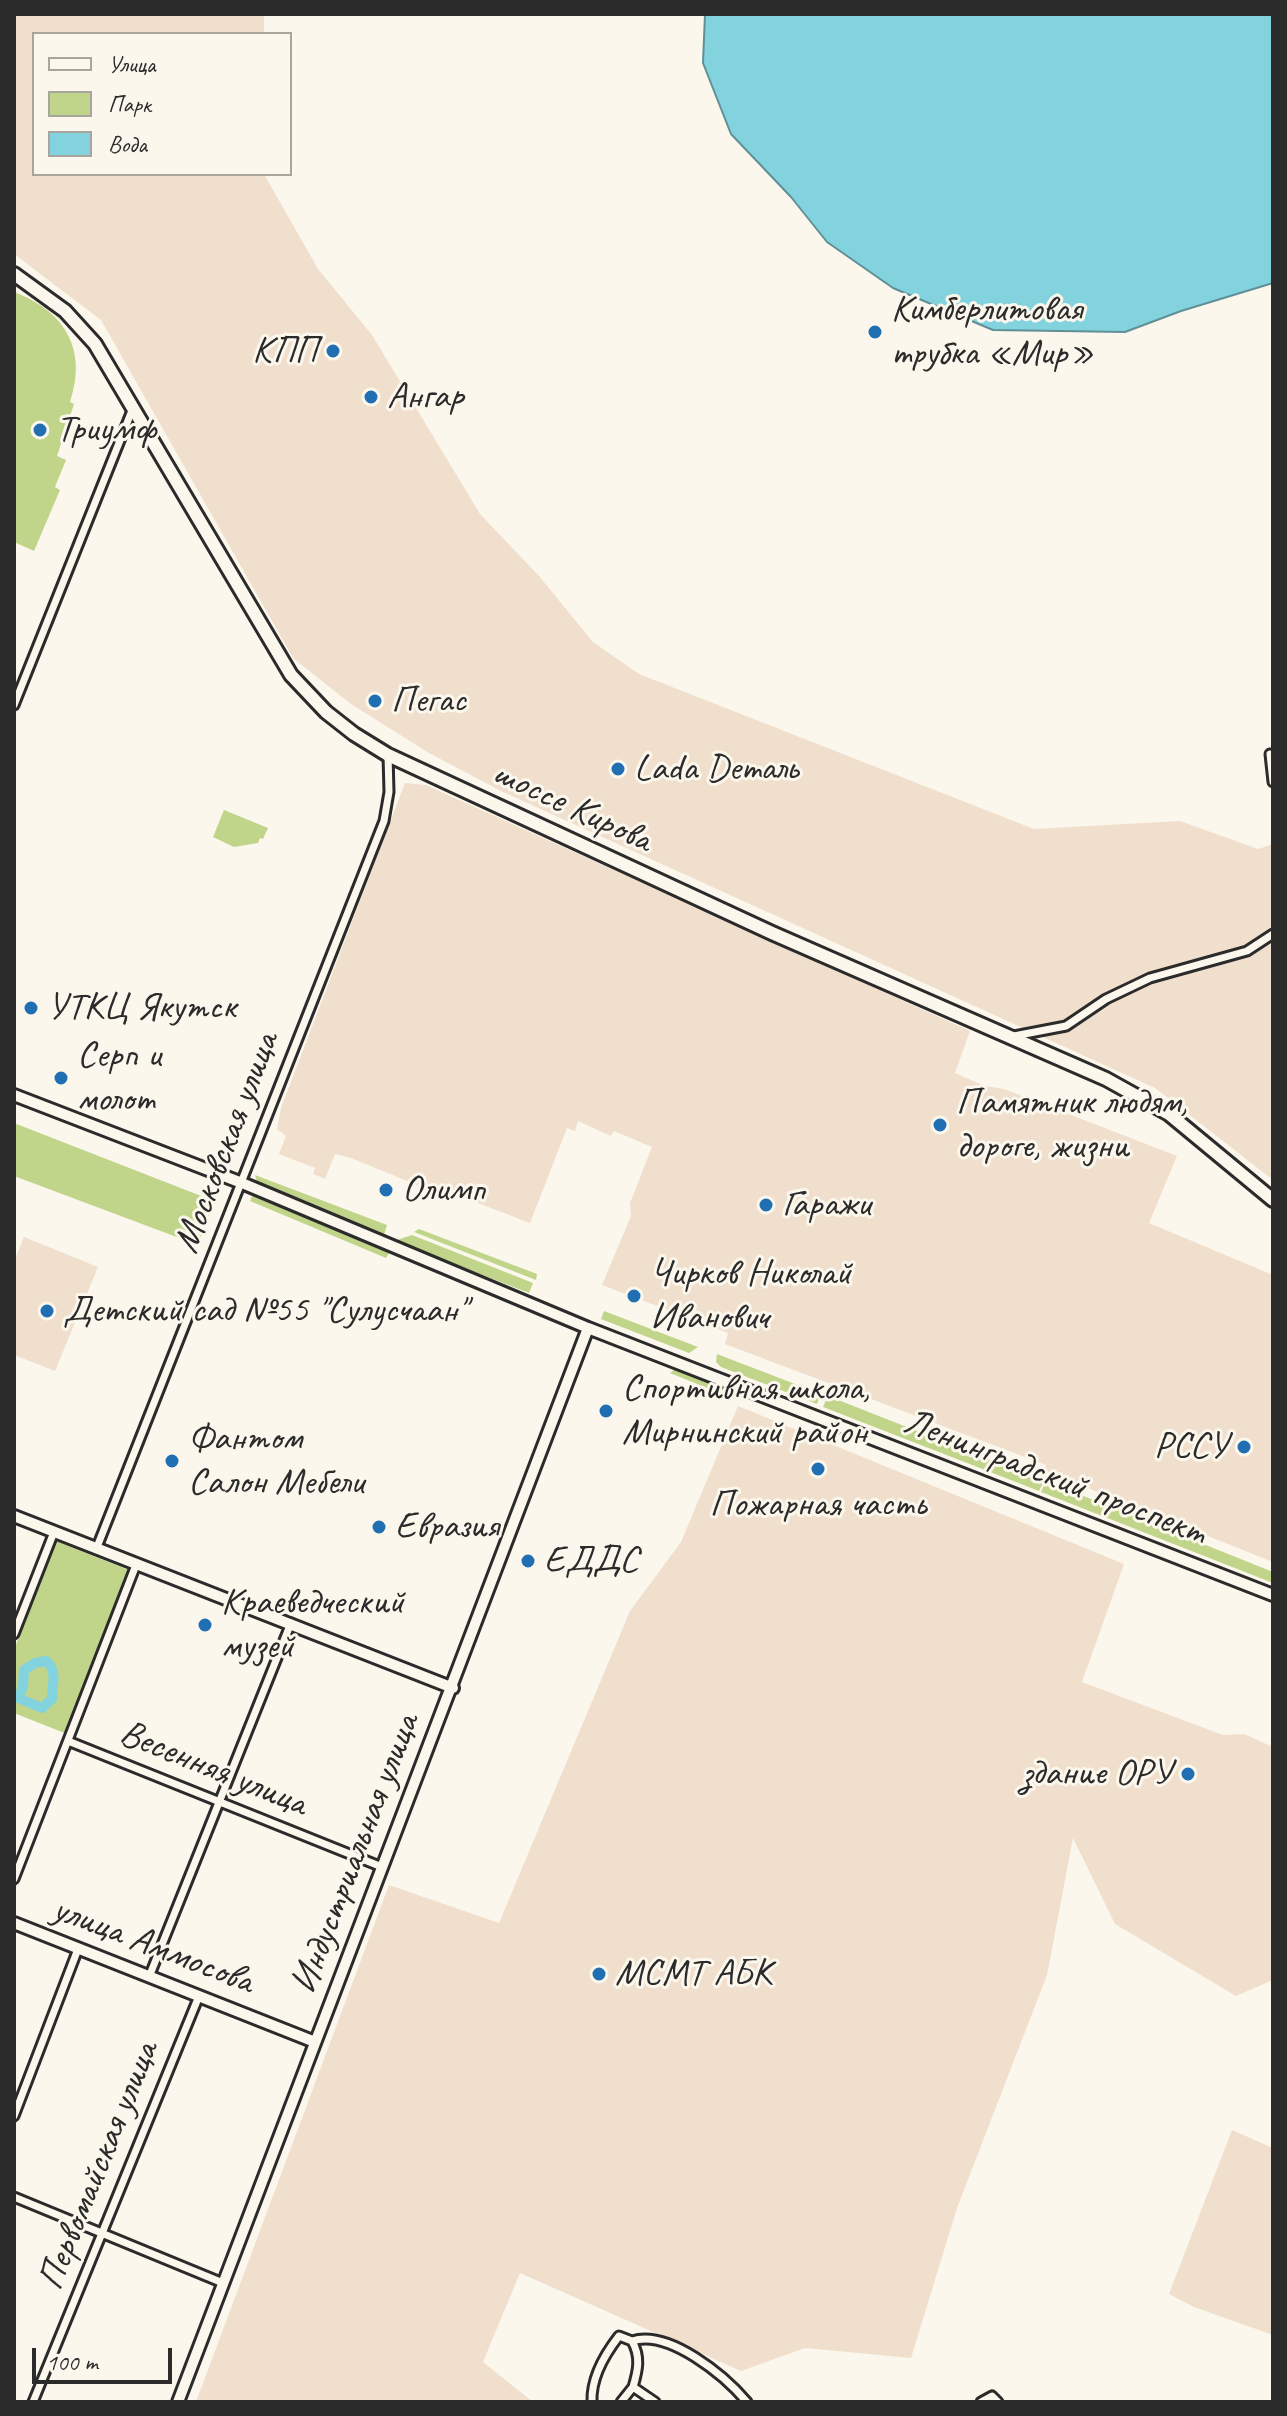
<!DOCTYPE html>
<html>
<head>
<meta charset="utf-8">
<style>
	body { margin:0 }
	#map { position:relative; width:1287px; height:2416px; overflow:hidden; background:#fbf7ec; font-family:Caveat,sans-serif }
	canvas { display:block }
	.frame { position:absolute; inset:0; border:16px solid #2b2b2b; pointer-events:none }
	.legend { position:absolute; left:32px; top:32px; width:260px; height:144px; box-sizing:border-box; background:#fbf7ec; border:2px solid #a8a59f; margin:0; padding:10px 14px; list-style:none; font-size:24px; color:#2b2b2b }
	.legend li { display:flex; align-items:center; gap:16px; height:40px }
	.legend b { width:40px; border:2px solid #a8a59f }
	.scale { position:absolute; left:32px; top:2348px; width:140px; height:36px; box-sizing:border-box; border:4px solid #2b2b2b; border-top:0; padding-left:10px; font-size:24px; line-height:28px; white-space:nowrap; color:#2b2b2b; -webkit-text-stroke:6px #fbf7ec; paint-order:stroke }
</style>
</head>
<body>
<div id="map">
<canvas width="1287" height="2416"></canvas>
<div class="frame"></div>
<ul class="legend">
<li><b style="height:10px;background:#fbf7ec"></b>Улица</li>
<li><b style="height:22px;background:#c0d48a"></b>Парк</li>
<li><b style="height:22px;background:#83d3df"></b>Вода</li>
</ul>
<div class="scale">100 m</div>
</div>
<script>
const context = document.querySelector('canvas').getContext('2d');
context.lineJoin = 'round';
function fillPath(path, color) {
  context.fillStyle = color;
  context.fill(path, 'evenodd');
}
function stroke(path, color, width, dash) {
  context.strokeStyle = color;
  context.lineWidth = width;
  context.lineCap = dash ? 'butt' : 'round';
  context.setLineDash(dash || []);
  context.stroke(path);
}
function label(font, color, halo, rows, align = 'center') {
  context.font = font + ' Caveat,sans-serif';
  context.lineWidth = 6;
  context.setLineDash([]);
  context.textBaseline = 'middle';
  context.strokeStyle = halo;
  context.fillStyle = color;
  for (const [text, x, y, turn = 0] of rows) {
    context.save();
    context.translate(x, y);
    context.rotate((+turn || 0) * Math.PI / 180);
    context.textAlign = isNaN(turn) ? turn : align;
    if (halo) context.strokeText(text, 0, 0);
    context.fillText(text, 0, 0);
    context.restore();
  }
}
fillPath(new Path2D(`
	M14,14H264V34H34V174H264L318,269L372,335L480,514L539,576L593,642L639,674L1034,829L1180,821L1258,849L1273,844V1180L1155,1088L501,791L429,753L351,704L293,658L101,320L14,254Z
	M405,783L426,785L970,1031L955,1073L985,1086L1004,1089L1177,1156L1149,1223L1273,1275V1562L1045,1471L1046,1465L725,1344L728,1333L602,1285L631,1216L630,1203L652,1147L614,1131L611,1136L578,1121L575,1131L567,1128L530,1223L436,1187L434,1192L351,1158L335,1154L325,1179L313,1174L315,1168L279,1154L286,1136L277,1129L281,1108Z
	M24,1237L98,1267L55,1371L14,1355V1261Z
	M738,1406L1124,1564L1082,1682L1223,1735L1244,1734L1273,1747V1980L1236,1996L1115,1924L1073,1838L1047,1975L957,2208L911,2358L805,2348L741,2371L520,2273L483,2362L533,2402H196L389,1885L499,1923L630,1611L681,1542Z
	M1232,2130L1273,2148V2335L1194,2307L1169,2294Z`), '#f0dfcd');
fillPath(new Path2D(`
	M14,292C64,311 88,348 70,402L74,404L57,456L66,460L55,487L60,490L34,551L14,542Z
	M224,810L268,828L263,839L260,838L258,843L234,847L213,837Z
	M14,1123L214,1201L198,1245L14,1176Z
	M255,1175L387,1225L384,1235L258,1185Z
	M252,1196L390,1252L386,1258L250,1201Z
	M419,1229L537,1274L536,1280L414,1232Z
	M412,1235L533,1283L529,1293L394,1241Z
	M604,1311L698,1347L689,1353L601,1319Z
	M717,1354L821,1394L817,1404L721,1367L716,1362Z
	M678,1367L736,1390L737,1400L670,1373Z
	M828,1396L1044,1481L1039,1491L823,1407Z
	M1046,1481L1273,1572V1583L1041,1492Z
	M56,1541L131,1571L67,1734L14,1713V1650Z`), '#c0d48a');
const water = new Path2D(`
	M705,14H1273V283L1181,311L1125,332L993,330L893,288L827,242L791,197L731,134L703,63Z`);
fillPath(water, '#83d3df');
stroke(water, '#609097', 2);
stroke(new Path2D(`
	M46,1661C58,1671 52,1685 52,1699L42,1708L18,1698L23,1687L24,1670L35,1663Z`), '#83d3df', 10);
const street = new Path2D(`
	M14,705L133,408
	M1270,754L1273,782
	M1014,1036L1066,1026L1106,999L1150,978L1247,951L1273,934
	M97,1547L384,821L389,792L388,755
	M14,1634L54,1532
	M68,1741L382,1867
	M14,1879L136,1565
	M149,1977L291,1623
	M14,2116L78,1949
	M14,2197L223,2283
	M33,2402L199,1996
	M592,2402C591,2378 605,2354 619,2336L632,2341
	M621,2402L633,2387
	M655,2402L633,2387C638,2370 641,2357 632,2341C669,2329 725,2376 747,2402
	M981,2402L992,2396L998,2402`);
const secondary = new Path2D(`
	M14,1095L242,1183L588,1328L1273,1595
	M14,1516L453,1688
	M14,1923L315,2042
	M178,2402L588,1328`);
const primary = new Path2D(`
	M14,274L65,311L95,344L291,675L326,712L354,734L388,755L772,933L1106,1079L1169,1114L1273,1200`);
stroke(street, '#2b2b2b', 13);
stroke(secondary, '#2b2b2b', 16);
stroke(primary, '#2b2b2b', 18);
stroke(street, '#fbf7ec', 7);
stroke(secondary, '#fbf7ec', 10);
stroke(primary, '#fbf7ec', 12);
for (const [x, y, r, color] of [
	[875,332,8,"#1f6fb2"],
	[333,351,8,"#1f6fb2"],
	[371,397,8,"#1f6fb2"],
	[40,430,8,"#1f6fb2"],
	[375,701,8,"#1f6fb2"],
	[618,769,8,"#1f6fb2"],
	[31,1008,8,"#1f6fb2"],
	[61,1078,8,"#1f6fb2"],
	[940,1125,8,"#1f6fb2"],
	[386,1190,8,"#1f6fb2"],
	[766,1205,8,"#1f6fb2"],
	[634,1296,8,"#1f6fb2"],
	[47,1311,8,"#1f6fb2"],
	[606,1411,8,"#1f6fb2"],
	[1244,1447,8,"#1f6fb2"],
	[172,1461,8,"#1f6fb2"],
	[818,1469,8,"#1f6fb2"],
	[379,1527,8,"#1f6fb2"],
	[528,1561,8,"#1f6fb2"],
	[205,1625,8,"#1f6fb2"],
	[1188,1774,8,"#1f6fb2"],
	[599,1974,8,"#1f6fb2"]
]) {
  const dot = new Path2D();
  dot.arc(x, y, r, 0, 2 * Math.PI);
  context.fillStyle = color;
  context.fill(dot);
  stroke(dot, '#fbf7ec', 3);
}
label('38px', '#2b2b2b', '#fbf7ec', [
	["Кимберлитовая",891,310],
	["трубка «Мир»",891,354],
	["КПП",317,351,"right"],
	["Ангар",387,397],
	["Триумф",56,430],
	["Пегас",391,701],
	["Lada Dеталь",634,769],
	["УТКЦ Якутск",47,1008],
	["Серп и",77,1056],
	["молот",77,1100],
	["Памятник людям,",956,1103],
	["дороге, жизни",956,1147],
	["Олимп",402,1190],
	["Гаражи",782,1205],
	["Чирков Николай",650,1274],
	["Иванович",650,1318],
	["Детский сад №55 \"Сулусчаан\"",63,1311],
	["Спортивная школа,",622,1389],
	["Мирнинский район",622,1433],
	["Фантом",188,1439],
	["Салон Мебели",188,1483],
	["РССУ",1228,1447,"right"],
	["Пожарная часть",818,1505,"center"],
	["Евразия",395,1527],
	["ЕДДС",544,1561],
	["Краеведческий",221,1603],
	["музей",221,1647],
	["здание ОРУ",1172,1774,"right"],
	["МСМТ АБК",615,1974]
], 'left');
label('38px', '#2b2b2b', '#fbf7ec', [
	["шоссе Кирова",572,807,25],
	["Московская улица",227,1143,-69],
	["Ленинградский проспект",1055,1478,21],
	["Весенняя улица",213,1769,22],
	["Индустриальная улица",356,1854,-69],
	["улица Аммосова",153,1946,21],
	["Первомайская улица",99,2166,-68]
]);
</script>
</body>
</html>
